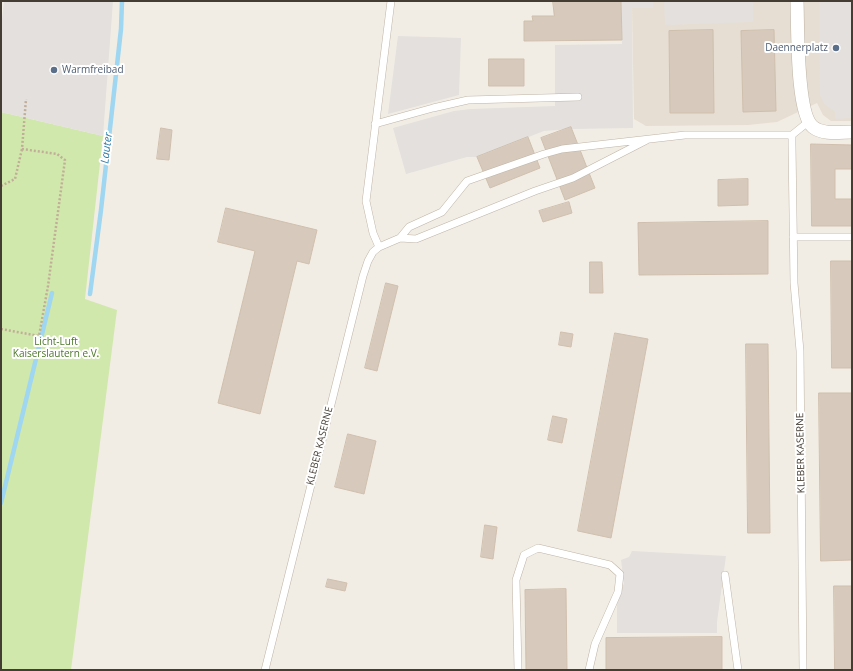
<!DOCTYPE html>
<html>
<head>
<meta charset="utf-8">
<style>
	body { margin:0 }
	#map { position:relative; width:853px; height:671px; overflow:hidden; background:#f2ede4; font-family:"Open Sans",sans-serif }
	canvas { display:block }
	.frame { position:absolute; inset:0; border:2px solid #443d34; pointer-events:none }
</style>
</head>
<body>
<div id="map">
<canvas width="853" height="671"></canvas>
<div class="frame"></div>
</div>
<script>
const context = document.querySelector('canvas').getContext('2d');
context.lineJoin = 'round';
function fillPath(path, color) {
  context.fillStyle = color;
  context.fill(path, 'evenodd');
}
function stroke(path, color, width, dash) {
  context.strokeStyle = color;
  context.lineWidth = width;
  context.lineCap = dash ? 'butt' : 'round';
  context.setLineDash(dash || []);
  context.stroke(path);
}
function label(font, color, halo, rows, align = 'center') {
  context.font = font + ' "Open Sans",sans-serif';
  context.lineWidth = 4;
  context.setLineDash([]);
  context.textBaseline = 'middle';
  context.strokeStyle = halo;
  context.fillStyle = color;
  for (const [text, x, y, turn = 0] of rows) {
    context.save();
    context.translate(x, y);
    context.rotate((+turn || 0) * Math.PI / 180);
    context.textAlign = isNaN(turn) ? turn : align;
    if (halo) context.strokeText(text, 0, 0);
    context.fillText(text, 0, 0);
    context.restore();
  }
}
fillPath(new Path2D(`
	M653,1H852V121H831L823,115L817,103L777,122L767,123L748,125L646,126L634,119L632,7L653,8Z`), '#e6ded2');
fillPath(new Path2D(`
	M1,112L103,136L85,299L117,310L71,670H1Z`), '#d1e8ac');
fillPath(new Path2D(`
	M4,1H113L103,136L1,112V28Z
	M621,1H653V8H632L633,128L571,129L544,131L477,157H467L406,174L393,128L454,111L471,109L555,106V45L622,44Z
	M664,1H781L753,2V22L665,25Z
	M819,1H852V118L835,119V112L824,104L820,95Z
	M398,36L461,38L459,95L388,114Z
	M632,551L726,556L717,622V633H617V603L624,583L621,560L629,557Z`), '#e3e0dd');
stroke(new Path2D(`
	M90,294L101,210L121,29L122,1
	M1,503L52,293`), '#9fd6f1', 4.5);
const building = new Path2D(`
	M553,1H621L622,40L524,41V21H533L532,16H554Z
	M713,30L714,113H670L669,31Z
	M774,30L776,111L743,112L741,31Z
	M489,59H524V86H489Z
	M571,127L595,188L565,200L541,138Z
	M161,128L172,130L169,160L157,159Z
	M528,137L540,168L490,188L477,157Z
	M811,144L852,145V169H835V199H852V226H812Z
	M748,179V205L718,206V180Z
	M569,202L572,213L543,222L539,211Z
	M226,208L317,230L309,264L297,261L260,414L218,403L255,251L218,242Z
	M768,221V274L639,275L638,223Z
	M831,261H852V368H832Z
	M590,262H602L603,293H590Z
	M386,283L398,286L377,371L365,368Z
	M561,332L573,334L571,347L559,345Z
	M615,333L648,339L611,538L578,531Z
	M746,344H768L770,533H748Z
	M819,393H852V560L821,561Z
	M553,416L567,419L562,443L548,440Z
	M348,434L376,441L364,494L335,487Z
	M485,525L497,527L493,559L481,557Z
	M328,579L347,583L345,591L326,587Z
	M834,586H852V670H835Z
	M566,589L567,670H526L525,590Z
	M722,637V670H606V638Z`);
fillPath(building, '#d7cabc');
stroke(building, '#cfbfad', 1);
const service = new Path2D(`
	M375,124L433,108L468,100L578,97
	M793,237H852
	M400,238L409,227L442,212L467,181L544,154L562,149L685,135H792
	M379,247L373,233L366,201L391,1
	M725,575L738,670
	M265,670L363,276L368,261L373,252L379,247L400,238L416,239L535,191L573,178L647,140
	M518,670L516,580L524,555L538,548L610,565L620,574L618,592L595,644L589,670
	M803,670L800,351L794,283L792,145V135L808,122`);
const minor = new Path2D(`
	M797,1C798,25 796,114 813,127C823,135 840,132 852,132`);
stroke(service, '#beb4a7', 8);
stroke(minor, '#beb4a7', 14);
stroke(new Path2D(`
	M1,186L15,179L22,149
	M1,329L39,336L48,286L65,160L57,154L22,149L26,99`), '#c0ae98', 2.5, [2, 2]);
stroke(service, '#fff', 7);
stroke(minor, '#fff', 13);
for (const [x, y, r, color] of [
	[836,48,4,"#5c6f8a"],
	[54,70,4,"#5c6f8a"]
]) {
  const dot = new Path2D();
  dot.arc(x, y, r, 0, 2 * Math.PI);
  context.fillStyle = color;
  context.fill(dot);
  stroke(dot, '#fff', 1.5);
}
label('10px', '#4e5e75', '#fff', [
	["Daennerplatz",828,48],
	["Warmfreibad",62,70,"left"]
], 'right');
label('10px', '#4b7627', '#fff', [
	["Licht-Luft",56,342],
	["Kaiserslautern e.V.",56,354]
]);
label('10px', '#443d34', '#fff', [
	["KLEBER KASERNE",320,446,-76],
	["KLEBER KASERNE",801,453,-91]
]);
label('italic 11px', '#2c7da9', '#fff', [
	["Lauter",107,148,-83]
]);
</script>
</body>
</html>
